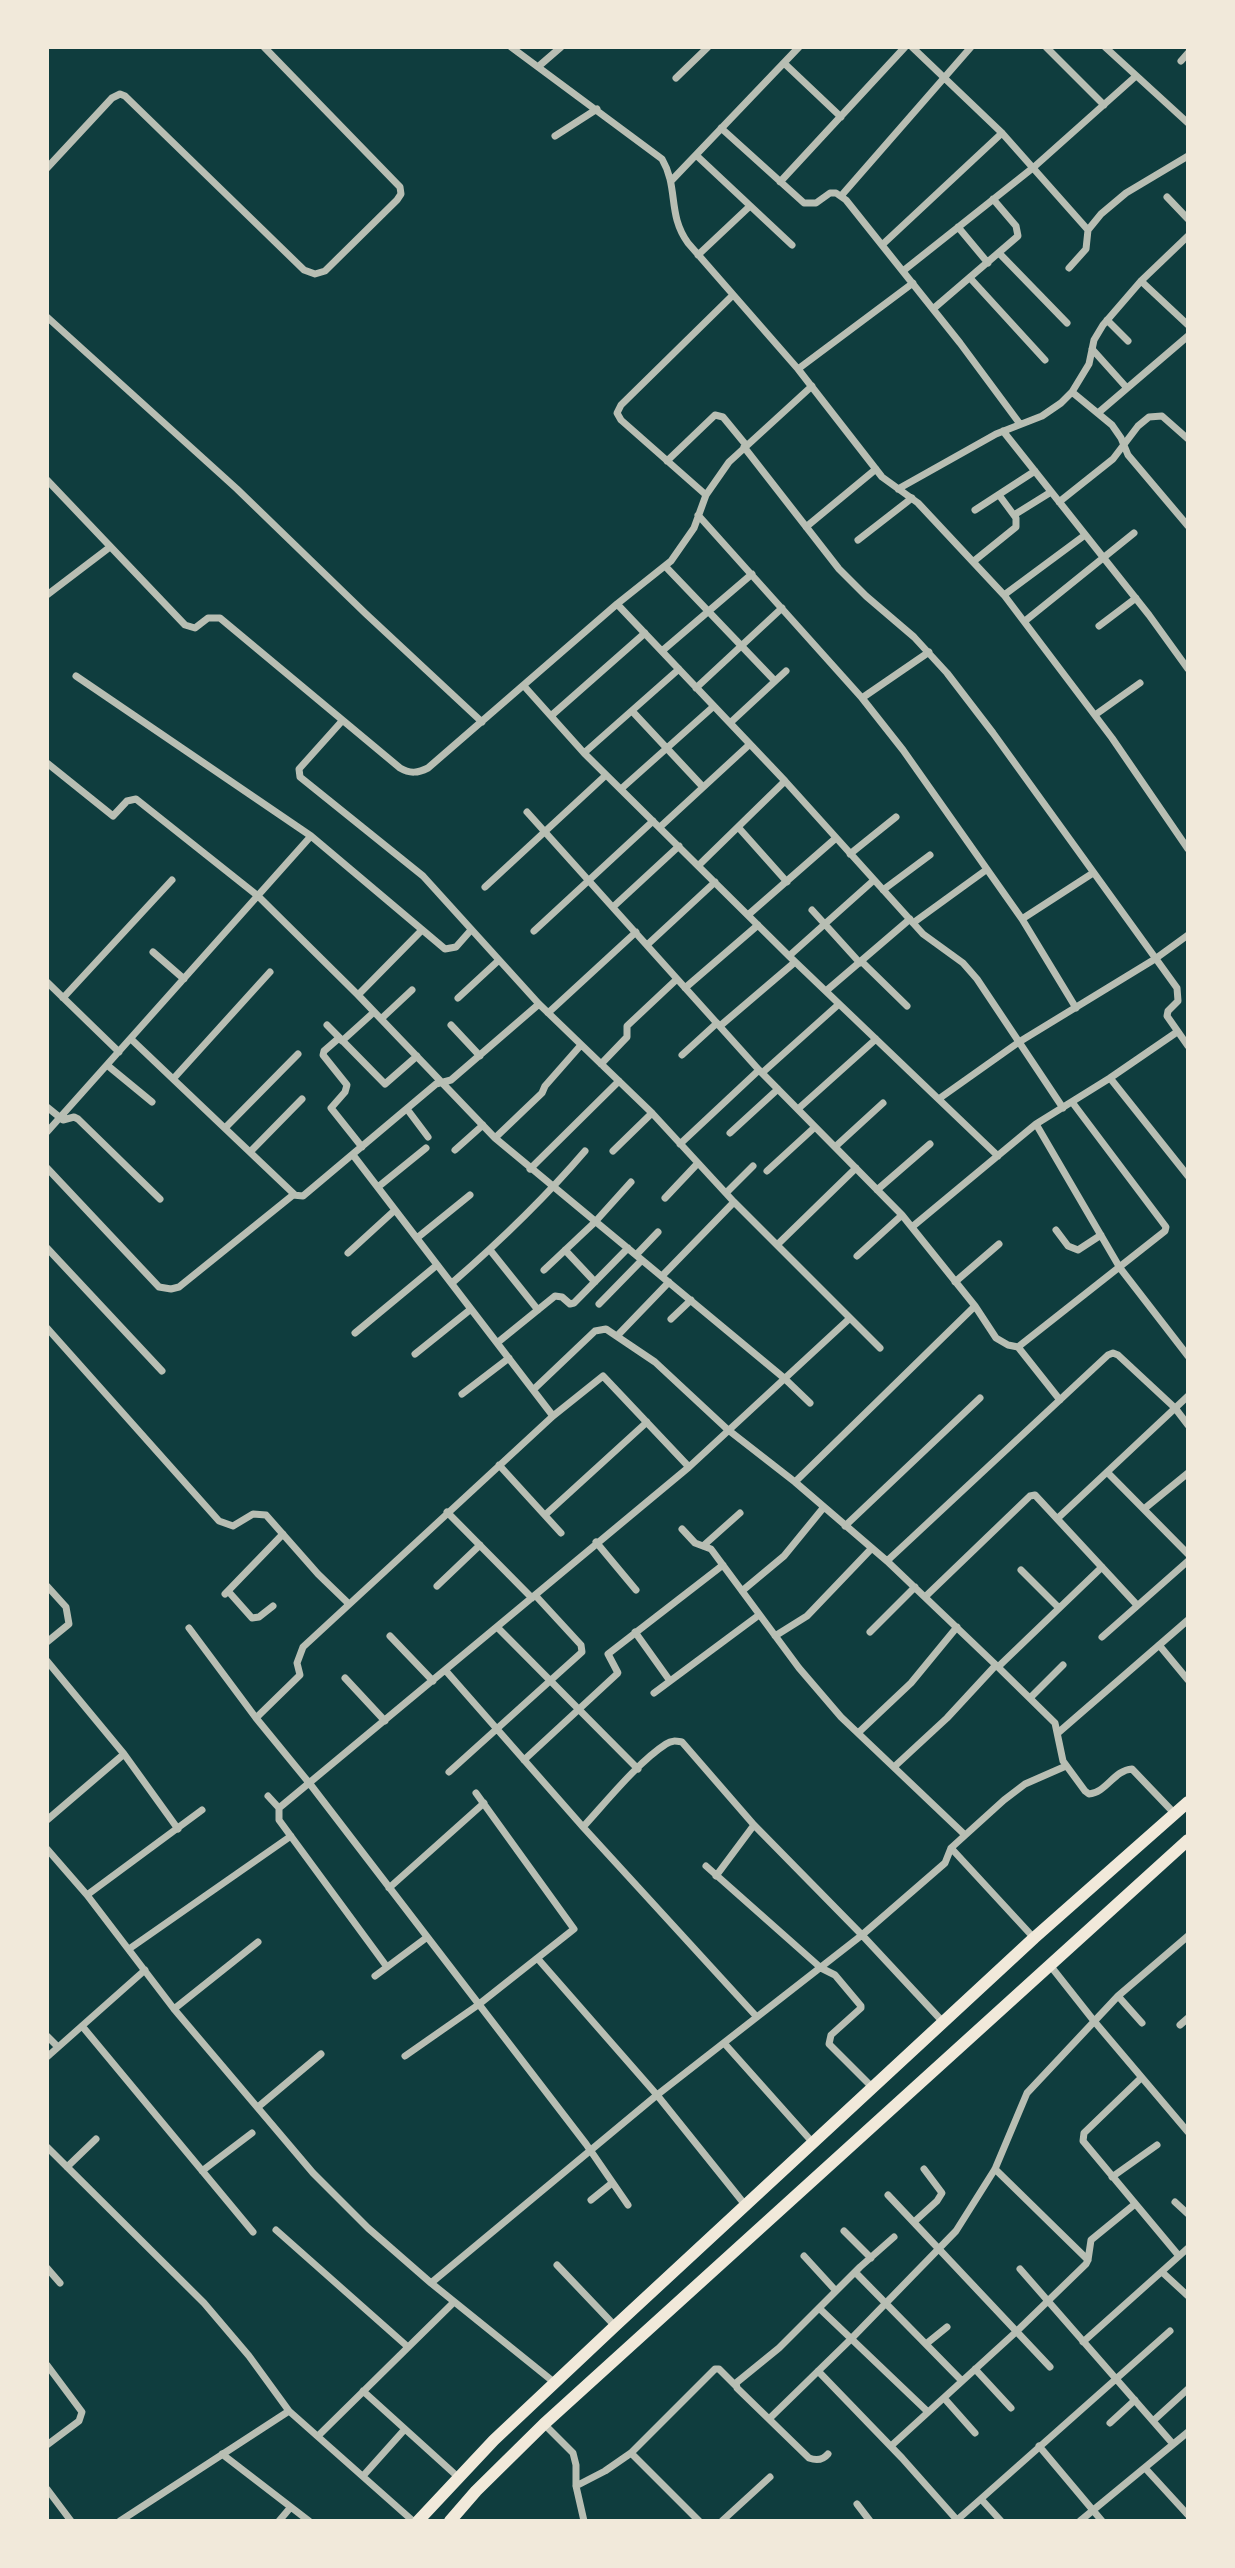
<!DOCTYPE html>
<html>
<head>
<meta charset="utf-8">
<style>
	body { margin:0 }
	#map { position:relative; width:1235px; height:2568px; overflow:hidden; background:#0f3d3e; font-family:Raleway,sans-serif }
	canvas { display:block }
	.frame { position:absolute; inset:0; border:49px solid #f1e9da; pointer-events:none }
</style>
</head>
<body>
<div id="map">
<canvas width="1235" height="2568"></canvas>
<div class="frame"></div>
</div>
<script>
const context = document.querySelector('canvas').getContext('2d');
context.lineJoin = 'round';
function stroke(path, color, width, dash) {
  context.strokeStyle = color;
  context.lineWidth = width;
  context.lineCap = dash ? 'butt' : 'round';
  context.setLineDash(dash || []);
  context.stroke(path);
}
stroke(new Path2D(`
	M511,47L662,159C679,188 667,214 688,243L798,369L882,477L918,503L1004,595L1112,738L1188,849
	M912,47L1002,133L1088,230
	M1046,47L1104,105
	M1105,47L1188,123
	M1181,61L1188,53
	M784,63L841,117
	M539,66L561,47
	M676,78L708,47
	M721,128L804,203H816L830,193H836L846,200L960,343L1020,424
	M555,136L597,109
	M696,155L792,245
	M47,168L112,98L120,94L125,96L304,270L315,274L325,271L397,200L401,194L400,187L264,47
	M671,181L799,47
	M780,182L905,47
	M841,196L971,47
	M1167,197L1188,219
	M958,227L988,263
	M882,245L1002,133
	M999,253L1067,323
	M698,255L750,206
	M1069,268L1086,249L1088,230L1101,214L1126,193L1188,156
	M903,271L1034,167L1136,76
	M970,278L1045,360
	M1141,281L1188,325
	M933,309L1018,236L1016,226L993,199
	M47,317L237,489L365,613L482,722
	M1107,320L1128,341
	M1092,349L1127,388
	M798,369L913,283
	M1072,392L1112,425L1121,438L1128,455L1188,526
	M1098,413L1188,336
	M1003,431L1149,615L1188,669
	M744,447L839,569L866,596L914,637L947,673L993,733L1177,988L1178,1001L1168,1011L1167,1016L1188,1046
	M667,461L715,415L723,417L746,445
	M47,480L185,625L195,628L208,618H220L400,768C410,774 418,773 428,768L617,604L671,561L694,528L706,495L729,462L812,386
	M898,489L996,434L1042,416L1061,403L1072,392L1089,364L1094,340L1103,325L1141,281L1188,236
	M706,495L621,420L617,413L621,405L733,295
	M1059,502L1113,459L1138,426L1149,417L1162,416L1188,439
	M975,510L1035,471
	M698,515L862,698L903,750L1022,919L1076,1008
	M1014,515L1051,492
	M806,527L876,469
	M858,540L912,498
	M974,561L1016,527V518L999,495
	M665,566L775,681
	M47,595L110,547
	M1004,595L1085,535
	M617,604L785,781L923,934L963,963L977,979L1063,1108
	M1025,621L1134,533
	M1099,626L1136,598
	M662,651L752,574
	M76,676L311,836L445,949L456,947L471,930
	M524,686L584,753L789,956L998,1156
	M696,688L782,608
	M862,698L929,652
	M632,711L703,787
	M552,715L645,633
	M1095,715L1140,683
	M342,721L299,769L300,777L423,876L539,1004L652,1113L734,1202L880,1348
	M730,723L786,671
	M584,753L679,669
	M47,763L113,816L127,801L136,799L258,896L358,995L495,1138L784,1378L810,1403
	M621,789L714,706
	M527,812L759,1070L902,1215L975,1306L996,1338L1008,1345L1018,1347L1060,1400
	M660,827L750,744
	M738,827L787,882
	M850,854L896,817
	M699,865L785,781
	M485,887L606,775
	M883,890L930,855
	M613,907L679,846
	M812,910L860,963
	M748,915L836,838
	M1022,919L1093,873
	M913,923L986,870
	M534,931L653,821
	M647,945L715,882
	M153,952L184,979
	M789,956L874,880
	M861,961L907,1006
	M47,982L119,1052
	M685,988L758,925
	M826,991L910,919
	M358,995L422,930
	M63,998L172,880
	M458,998L499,960
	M548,1013L636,932
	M381,1019L412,990
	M327,1025L385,1084L417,1056
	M451,1025L480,1056
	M720,1026L795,962
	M339,1038L324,1051L323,1055L347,1085L345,1092L331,1108L362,1147
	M131,1039L295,1195
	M342,1041L374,1012
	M682,1055L717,1023
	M601,1064L627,1037V1026L677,979
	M107,1065L152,1102
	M762,1073L839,1004
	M174,1078L270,972
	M1110,1078L1188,1176
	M940,1098L1019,1042L1155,959L1188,935
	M47,1107L63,1120L74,1117L78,1119L160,1199
	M407,1109L428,1137
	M798,1109L876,1039
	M1036,1124L1120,1268L1188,1356
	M226,1127L298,1054
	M47,1132L311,836
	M730,1133L778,1089
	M495,1138L542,1093L545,1086L581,1045
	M680,1144L759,1070
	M835,1147L883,1103
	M455,1150L483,1125
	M251,1151L302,1099
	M613,1151L652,1113
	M353,1155L553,1416
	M47,1168L159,1287L171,1289L179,1287L293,1195L303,1196L436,1084L451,1080L539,1004
	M530,1169L619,1081
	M767,1171L815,1127
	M378,1187L426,1148
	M877,1190L930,1144
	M726,1193L753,1166
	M665,1198L698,1163
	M912,1227L1036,1124L1110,1078L1177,1032
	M1056,1230L1068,1246L1078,1250L1101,1235
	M417,1238L470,1195
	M777,1245L856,1168
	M47,1248L162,1371
	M490,1250L538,1310
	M565,1250L595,1282
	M348,1253L395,1210
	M636,1255L658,1232
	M857,1256L902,1215
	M544,1270L595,1222L631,1182
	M662,1276L734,1202
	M955,1282L999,1244
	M452,1283C499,1242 544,1199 585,1151
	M599,1304L642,1260
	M671,1319L691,1300
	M47,1328L219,1521L233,1526L253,1514L266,1515L318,1574L349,1604
	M355,1333L437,1265
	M617,1336L669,1282
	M497,1343L555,1296L562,1297L570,1304L574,1303L628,1248
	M1018,1347L1165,1231L1166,1227L1072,1102
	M415,1354L471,1309
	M533,1390L595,1331L606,1329L655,1362L727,1429L795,1482L887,1561L998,1667L1055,1723L1063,1761L1085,1791L1089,1794C1106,1793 1114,1770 1132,1769L1175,1814
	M462,1394L509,1358
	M499,1465L561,1533
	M1107,1472L1188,1554
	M795,1482L975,1306
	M1144,1509L1188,1473
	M447,1512L532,1598
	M545,1515L647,1422
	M1058,1518L1188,1396
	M845,1526L980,1398
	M682,1529L695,1543L711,1549L799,1668L841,1717L965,1835
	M596,1542L636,1590
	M703,1546L740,1513
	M887,1561L1108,1355L1113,1353L1118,1355L1175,1408L1188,1425
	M1021,1570L1059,1608
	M47,1586L66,1607L69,1624L47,1642
	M437,1586L480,1545
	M228,1591L252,1618L259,1617L273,1606
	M742,1591L784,1556L824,1507
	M225,1594L283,1534
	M925,1597L1030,1496L1035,1495L1137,1605
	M497,1627L638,1769
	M189,1628L256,1718L310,1784L586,2144L628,2205
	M635,1632L670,1681
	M870,1632L915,1587
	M390,1636L433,1681
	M775,1636L807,1616L872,1548
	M1102,1637L1188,1561
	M1159,1645L1188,1680
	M47,1661L124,1754L178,1829
	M998,1667L1102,1567
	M446,1671L583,1827L756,2016
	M345,1678L385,1721
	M654,1693L759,1615
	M1030,1698L1063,1665
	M256,1718L300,1675L297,1663L303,1647L553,1416L603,1376L689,1467
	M1059,1732L1188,1620
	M858,1733L911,1683L957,1627
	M524,1760L618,1673L608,1654L723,1565
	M894,1767L947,1718L996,1665
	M449,1772L582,1652L581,1645L535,1595
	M268,1796L279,1808
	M47,1820L124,1754
	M583,1827C606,1802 638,1762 666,1744C672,1740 676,1741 682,1742L754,1825L862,1935L943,2022
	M951,1848L1034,1938
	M47,1849L87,1895L174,2009L313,2173L368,2228L431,2283L555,2383
	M706,1866L821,1968L835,1975L861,2006V2008L831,2035L829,2044L873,2088
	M716,1876L754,1825
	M389,1888L484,1803
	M87,1895L202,1810
	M129,1949L291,1836
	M538,1959L657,2095L746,2206
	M1049,1964L1094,2021L1188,2132
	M387,1967L279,1820V1808L689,1467L849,1319
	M375,1976L426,1938
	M1118,1996L1142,2023
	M174,2009L258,1942
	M1180,2025L1188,2018
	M82,2026L253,2232
	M47,2036L58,2047
	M724,2043L814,2144
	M405,2056L478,2005L574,1929L476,1793
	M47,2057L145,1970
	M1141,2078L1084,2133L1083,2141L1179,2256
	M258,2107L321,2054
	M47,2147L204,2303L249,2356L289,2411L413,2521
	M67,2167L96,2139
	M995,2169L1088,2260
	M202,2171L252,2133
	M1112,2177L1157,2145
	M888,2195L1050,2367
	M591,2200L612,2183
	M1175,2202L1188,2214
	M914,2222L937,2201L942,2193L924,2169
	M276,2230L408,2347
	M844,2231L871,2258
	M804,2256L836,2291
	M557,2265L615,2326
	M47,2268L60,2283
	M1020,2269L1173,2444
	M855,2272L962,2381
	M1162,2272L1188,2296
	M431,2283L657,2095L862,1935L945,1863L951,1848L1004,1800L1025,1784L1066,1766
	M819,2308L928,2412
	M1083,2342L1188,2248
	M926,2344L947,2327
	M47,2365L82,2412L79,2421L47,2445
	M975,2369L1011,2408
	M818,2371L902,2458L957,2520
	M363,2391L458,2477
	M944,2398L975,2433
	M769,2419L851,2339L956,2231L995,2169L1027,2093L1118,1996L1188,1936
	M1153,2421L1188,2389
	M1110,2423L1135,2400
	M544,2424L573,2453L576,2465V2486L584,2521
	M318,2436L454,2302
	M891,2446L1017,2331L1086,2264L1088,2260L1091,2240L1135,2204
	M1039,2446L1102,2521
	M631,2453L699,2521
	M222,2454L309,2521
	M828,2454C823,2460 817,2461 809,2458L737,2388L736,2383L779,2348L860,2267L894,2237
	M1145,2468L1188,2515
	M363,2476L405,2429
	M576,2486L605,2471L631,2453L715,2369H719L736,2386
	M47,2489L71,2521
	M981,2499L1001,2521
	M857,2504L870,2521
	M120,2521L289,2411
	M279,2521L290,2508
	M722,2521L770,2477
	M956,2521L1170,2331
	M1080,2521L1188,2432`), '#b8beb3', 7);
stroke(new Path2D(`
	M418,2521L494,2440L615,2326L1034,1938L1188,1802
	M450,2521L476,2491L544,2424L1188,1840`), '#f1e9da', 12);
</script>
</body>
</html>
